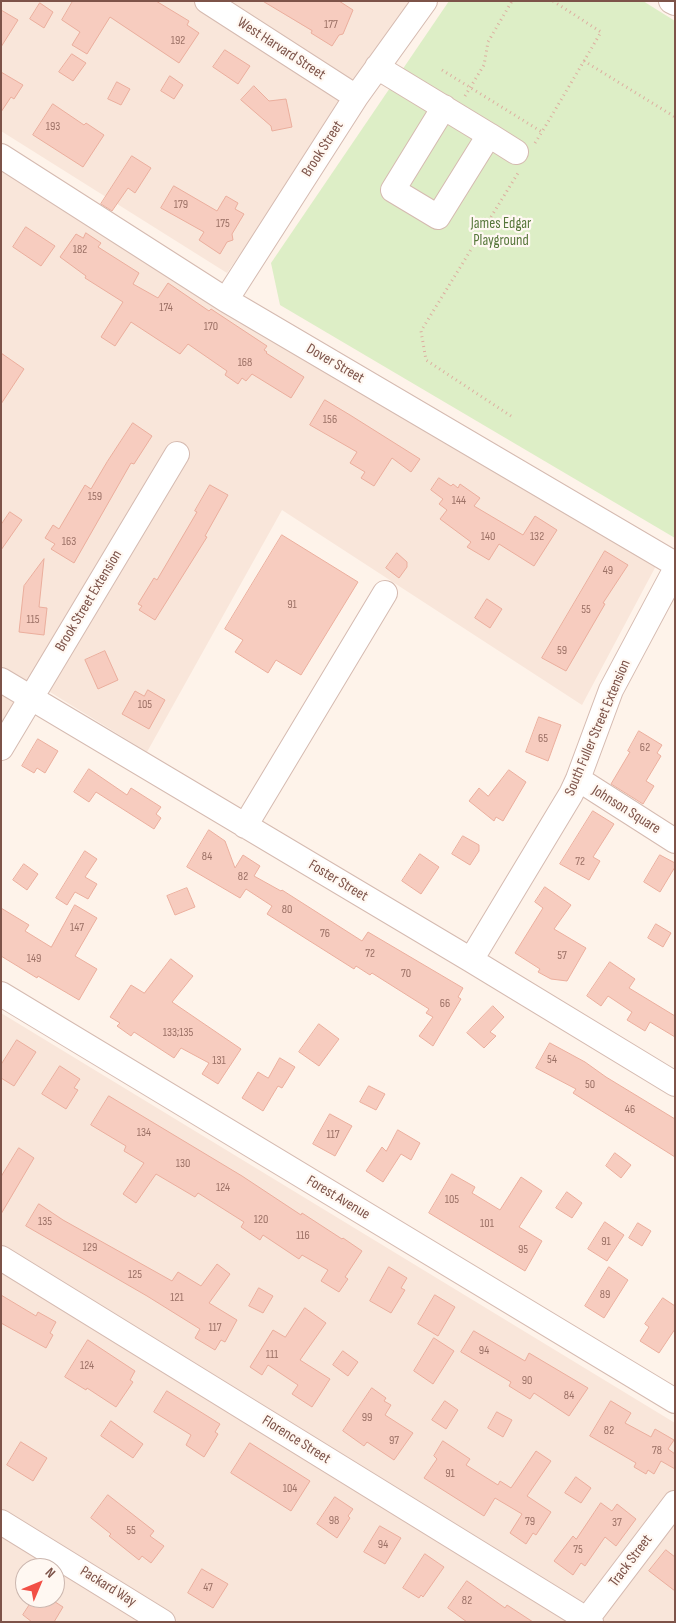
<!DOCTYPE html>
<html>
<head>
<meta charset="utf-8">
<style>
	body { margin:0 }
	#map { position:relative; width:676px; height:1623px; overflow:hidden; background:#fef3ea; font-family:"Sofia Sans Condensed",sans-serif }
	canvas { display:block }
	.frame { position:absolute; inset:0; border:2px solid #7d5349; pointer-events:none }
	.north { position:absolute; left:15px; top:1558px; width:50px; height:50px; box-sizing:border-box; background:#fff8f2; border:1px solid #cbb6ae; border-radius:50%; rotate:45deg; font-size:14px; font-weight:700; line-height:20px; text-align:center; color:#7d5349 }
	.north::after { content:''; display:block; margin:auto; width:18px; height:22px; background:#f24f45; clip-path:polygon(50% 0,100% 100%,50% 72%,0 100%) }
</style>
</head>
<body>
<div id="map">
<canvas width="676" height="1623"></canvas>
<div class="frame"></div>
<div class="north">N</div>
</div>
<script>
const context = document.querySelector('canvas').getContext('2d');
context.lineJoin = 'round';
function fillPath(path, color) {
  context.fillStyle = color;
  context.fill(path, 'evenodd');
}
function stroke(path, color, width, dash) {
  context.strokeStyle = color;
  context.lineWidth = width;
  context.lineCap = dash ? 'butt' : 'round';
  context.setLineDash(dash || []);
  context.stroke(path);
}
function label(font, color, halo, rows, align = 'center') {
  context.font = font + ' "Sofia Sans Condensed",sans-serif';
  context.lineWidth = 4.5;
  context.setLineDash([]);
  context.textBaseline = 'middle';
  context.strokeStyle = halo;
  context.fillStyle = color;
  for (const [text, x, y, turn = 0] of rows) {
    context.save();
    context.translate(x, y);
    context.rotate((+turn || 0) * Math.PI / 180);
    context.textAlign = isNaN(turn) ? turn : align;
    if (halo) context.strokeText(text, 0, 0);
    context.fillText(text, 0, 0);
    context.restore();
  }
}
fillPath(new Path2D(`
	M1,1H417L227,273L1,131Z
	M1,169L657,564L582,705L282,510L147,752L29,679L1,724Z
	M1,1013L675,1423V1622H1ZM25,1568H55V1598H25Z`), '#f9e6da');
fillPath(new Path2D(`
	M449,1H643L675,21V538L280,305L271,263Z`), '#ddeec6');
const building = new Path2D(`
	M73,1H156L189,21L187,25L199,33L179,63L110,17L87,54L72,45L80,32L62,20Z
	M263,1H339L353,10L343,34L339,35L332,46L311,33L312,31Z
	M40,3L53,12L44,28L30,19Z
	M1,10L18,20L1,47Z
	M225,50L250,66L238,84L213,67Z
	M72,54L86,63L73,81L59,72Z
	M1,72L23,85L14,99L11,97L1,112Z
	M170,76L183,85L174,99L161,91Z
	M117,82L130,89L121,105L108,99Z
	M254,86L269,101L286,99L292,127L272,131L271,126L241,100Z
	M53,104L84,125L86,123L104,135L83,167L33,135Z
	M132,156L151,168L135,193L128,188L112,211L101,204Z
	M174,186L217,211L226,196L238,203L235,209L244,214L232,234L233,240L227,242L220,254L199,240L204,232L161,208Z
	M26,227L55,246L41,266L13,247Z
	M86,233L101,243L98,247L139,273L133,284L158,298L168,283L209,311L211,309L267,346L264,350L267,352L266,353L304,377L291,398L252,374L246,381L242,378L238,384L225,375L227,371L188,344L180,354L131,322L115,346L101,337L123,302L85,278L86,276L60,257L76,234L83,238Z
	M1,353L24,369L1,404Z
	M325,400L350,415L420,459L411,472L392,458L374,486L361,478L365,472L350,463L357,452L310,425Z
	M133,423L152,436L134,464L131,463L74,563L51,549L55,544L45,538L53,525L59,529L85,485L91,489L107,462Z
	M439,478L451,486L453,484L458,488L460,484L480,498L474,506L523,535L535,516L557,530L534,566L499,544L489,560L467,547L471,542L440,519L447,510L439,504L443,499L431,490Z
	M210,485L228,495L205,536L207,537L155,620L139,610L142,606L138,604L154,578L157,580L197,512L195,511Z
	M10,512L22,520L1,550V525Z
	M282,535L358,582L301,675L276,660L268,673L235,652L243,640L225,629Z
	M605,551L628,565L603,603L605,604L566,671L542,658Z
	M397,553L407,562V567L399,578L386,568Z
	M44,559L39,607L47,608L44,635L19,632L24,586Z
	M487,599L502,609L490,628L475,618Z
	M105,651L118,680L98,689L85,660Z
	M148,690L165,700L149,729L122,714L135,691L144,696Z
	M539,717L561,725L548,761L526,752Z
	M639,731L662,745L657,753L661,756L646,781L654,786L643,804L611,784L630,752L628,751Z
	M38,739L58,751L45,773L37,768L34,773L22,766Z
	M89,769L127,795L131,788L161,807L156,814L161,818L154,829L96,792L89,802L74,792Z
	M509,770L526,782L503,821L496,817L494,821L469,801L479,788L488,796Z
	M593,811L614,824L593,857L600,861L589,880L560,864Z
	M209,830L225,841L235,868L243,855L260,866L254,876L281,891L282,890L362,941L368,932L463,988L458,997L461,999L433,1046L419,1036L433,1017L426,1013L429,1009L372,973L370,975L356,966L354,969L267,914L272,906L246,889L240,898L187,867Z
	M463,836L479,845V851L470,865L452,854Z
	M85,851L97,859L85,877L97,884L88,899L75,892L67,905L56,898Z
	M420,854L439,867L421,894L402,881Z
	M660,855L675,863V867L660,892L644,882Z
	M24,864L38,874L27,890L13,880Z
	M545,887L571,905L554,929L586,948L567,981L551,979L538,972L540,969L515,953L543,908L535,902Z
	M187,888L195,907L175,915L167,896Z
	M75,905L97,918L75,956L97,969L79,1000L38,976L37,978L1,956V908L29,925L25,931L51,947Z
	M656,924L671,933L663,947L648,938Z
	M171,959L193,976L172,1002L241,1049L218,1084L202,1074L209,1063L181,1048L174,1058L134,1032L131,1036L117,1026L120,1023L110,1017L131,985L144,993Z
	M610,962L635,979L629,988L675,1016V1037L650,1022L645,1031L627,1020L632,1012L608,996L601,1006L587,996Z
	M493,1006L504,1017L490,1032L496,1036L484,1048L467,1033Z
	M319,1024L339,1039L319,1066L299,1052Z
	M17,1040L36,1052L14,1086L1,1078V1065Z
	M550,1043L585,1062L606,1077L675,1119V1157L573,1093L576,1089L536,1068Z
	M280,1058L295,1067L282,1088L278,1086L263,1111L242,1098L258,1072L268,1078Z
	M60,1066L80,1079L74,1088L78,1090L66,1109L42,1094Z
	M369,1086L385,1094L376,1110L360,1102Z
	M109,1096L242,1176L301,1215L302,1213L342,1239L343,1238L362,1251L345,1277L348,1279L339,1292L321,1281L328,1270L302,1255L299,1259L263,1235L260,1240L241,1227L244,1222L198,1193L195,1197L156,1174L136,1203L123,1194L144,1163L124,1151L126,1146L91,1125Z
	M330,1114L352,1126L335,1156L313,1144Z
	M398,1130L420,1143L411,1160L401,1154L383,1182L366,1171L382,1147L386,1151Z
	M19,1148L34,1158L1,1214V1177Z
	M615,1153L631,1165L621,1178L606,1166Z
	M452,1174L475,1187L472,1193L500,1210L521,1177L542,1191L519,1227L542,1241L525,1271L429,1213Z
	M567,1192L582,1203L572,1218L556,1208Z
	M39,1204L63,1220L172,1281L178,1272L201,1286L217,1264L230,1274L209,1303L237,1320L225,1342L221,1340L215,1350L195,1338L200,1329L147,1296L26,1226Z
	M605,1222L624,1235L607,1261L588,1249Z
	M638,1223L651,1231L642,1246L629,1238Z
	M389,1267L407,1278L401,1288L405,1290L391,1313L370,1301Z
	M609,1267L628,1280L604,1318L585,1306Z
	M259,1288L273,1296L263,1313L249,1306Z
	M1,1295L36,1316L38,1312L56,1322L50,1333L53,1335L46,1348L1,1323Z
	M435,1295L455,1307L438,1336L418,1324Z
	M663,1298L675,1306V1329L659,1353L640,1341L649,1327L645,1324Z
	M305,1308L326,1323L300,1360L330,1379L312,1407L292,1394L298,1385L268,1365L262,1375L250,1367L273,1330L285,1337Z
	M474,1331L525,1361L529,1353L588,1388L569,1416L534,1393L530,1399L509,1386L511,1382L461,1352Z
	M434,1338L454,1351L433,1384L414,1371Z
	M88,1340L135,1371L130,1380L133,1382L116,1407L87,1388L86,1390L65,1377Z
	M343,1351L358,1362L348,1376L333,1365Z
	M372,1388L386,1398L384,1401L391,1405L385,1415L413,1433L394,1460L367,1442L364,1446L343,1431Z
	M167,1391L220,1424L215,1432L218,1434L204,1457L186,1445L191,1435L154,1412Z
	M445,1401L458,1410L446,1429L432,1420Z
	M611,1401L631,1413L625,1423L651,1437L655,1429L674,1440L668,1449L675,1454V1469L661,1461L654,1474L648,1470L646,1474L634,1467L636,1463L590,1436Z
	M497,1412L512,1420L503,1437L488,1428Z
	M111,1421L143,1444L133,1458L101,1436Z
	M443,1441L470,1459L466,1465L498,1485L500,1481L511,1488L536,1451L551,1461L527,1496L551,1512L536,1535L533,1533L526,1544L510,1533L522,1514L495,1498L484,1516L424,1478L437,1459L434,1456Z
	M21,1442L47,1458L33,1481L7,1465Z
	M250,1443L310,1481L291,1511L231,1473Z
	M576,1477L591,1488L581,1503L565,1493Z
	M108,1495L154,1531L150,1536L164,1546L151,1563L142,1556L139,1560L109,1536L111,1534L91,1518Z
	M335,1497L353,1509L348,1516L350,1518L337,1538L317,1524Z
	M601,1503L612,1511L617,1504L636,1519L616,1546L605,1537L585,1566L581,1563L573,1575L554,1561L573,1536L576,1539Z
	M380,1526L401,1538L385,1564L364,1552Z
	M666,1550L675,1557V1591L649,1571Z
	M425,1554L444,1567L423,1597L421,1595L419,1598L403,1588Z
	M202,1569L228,1584L213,1608L188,1593Z
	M467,1581L505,1608L507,1605L533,1622H467L448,1608Z
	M34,1598H49L63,1607L54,1622H32L23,1615Z`);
fillPath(building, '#f7ccbf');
stroke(building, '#ebae9d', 1);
const minor = new Path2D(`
	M207,1L356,97
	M671,1L675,3
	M377,67L489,135L438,217L393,190L444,107
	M489,135L516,152
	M1,156L226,300L675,564
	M226,300L356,97L425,1
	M1,680L471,960L675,1084
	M1,748L177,454
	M578,779L675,841
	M245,826L385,593
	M471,960L571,794L578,779L611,690L675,570
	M1,994L675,1401
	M1,1258L591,1622
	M1,1522L163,1622
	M587,1619L675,1503`);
stroke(minor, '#d5bab0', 26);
stroke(new Path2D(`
	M553,1L601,32L584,61
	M442,70L542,132L584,61L675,117
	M465,96L484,65L488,42L512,1
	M535,143L542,132
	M511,416L426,360L421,331L518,173`), '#ddaea0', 3, [1, 4]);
stroke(minor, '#fff', 24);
label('12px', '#9c7166', null, [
	["177",331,25],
	["192",178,41],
	["193",53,127],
	["179",181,205],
	["175",223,224],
	["182",80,250],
	["174",166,308],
	["170",211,327],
	["168",245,363],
	["156",330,420],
	["159",95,497],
	["144",459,501],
	["140",488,537],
	["132",537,537],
	["163",69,542],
	["49",608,571],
	["91",292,605],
	["55",586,610],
	["115",33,620],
	["59",562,651],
	["105",145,705],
	["65",543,739],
	["62",645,748],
	["84",207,857],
	["72",580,862],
	["82",243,877],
	["80",287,910],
	["147",77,928],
	["76",325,934],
	["72",370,954],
	["57",562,956],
	["149",34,959],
	["70",406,974],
	["66",445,1004],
	["133;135",178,1033],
	["54",552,1060],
	["131",219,1061],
	["50",590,1085],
	["46",630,1110],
	["134",144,1133],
	["117",333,1135],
	["130",183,1164],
	["124",223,1188],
	["105",452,1200],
	["120",261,1220],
	["135",45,1222],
	["101",487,1224],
	["116",303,1236],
	["91",606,1242],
	["129",90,1248],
	["95",523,1250],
	["125",135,1275],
	["89",605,1295],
	["121",177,1298],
	["117",215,1328],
	["94",484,1351],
	["111",272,1355],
	["124",87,1366],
	["90",527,1381],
	["84",569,1396],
	["99",367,1418],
	["82",609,1431],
	["97",394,1441],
	["78",657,1451],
	["91",450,1474],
	["104",290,1489],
	["98",334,1521],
	["79",530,1522],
	["37",617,1523],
	["55",131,1531],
	["94",383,1545],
	["75",578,1550],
	["47",208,1588],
	["82",467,1601]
]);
label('15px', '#7d5349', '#fff8f2', [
	["West Harvard Street",281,49,33],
	["Brook Street",323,149,-57],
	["Dover Street",335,364,30],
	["Brook Street Extension",89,601,-59],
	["South Fuller Street Extension",598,728,-67],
	["Johnson Square",626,810,32],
	["Foster Street",338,881,31],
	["Forest Avenue",338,1198,31],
	["Florence Street",296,1440,32],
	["Track Street",631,1561,-53],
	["Packard Way",108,1587,32]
]);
label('15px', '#57773b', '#fff8f2', [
	["James Edgar",501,224],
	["Playground",501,241]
]);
</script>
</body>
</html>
